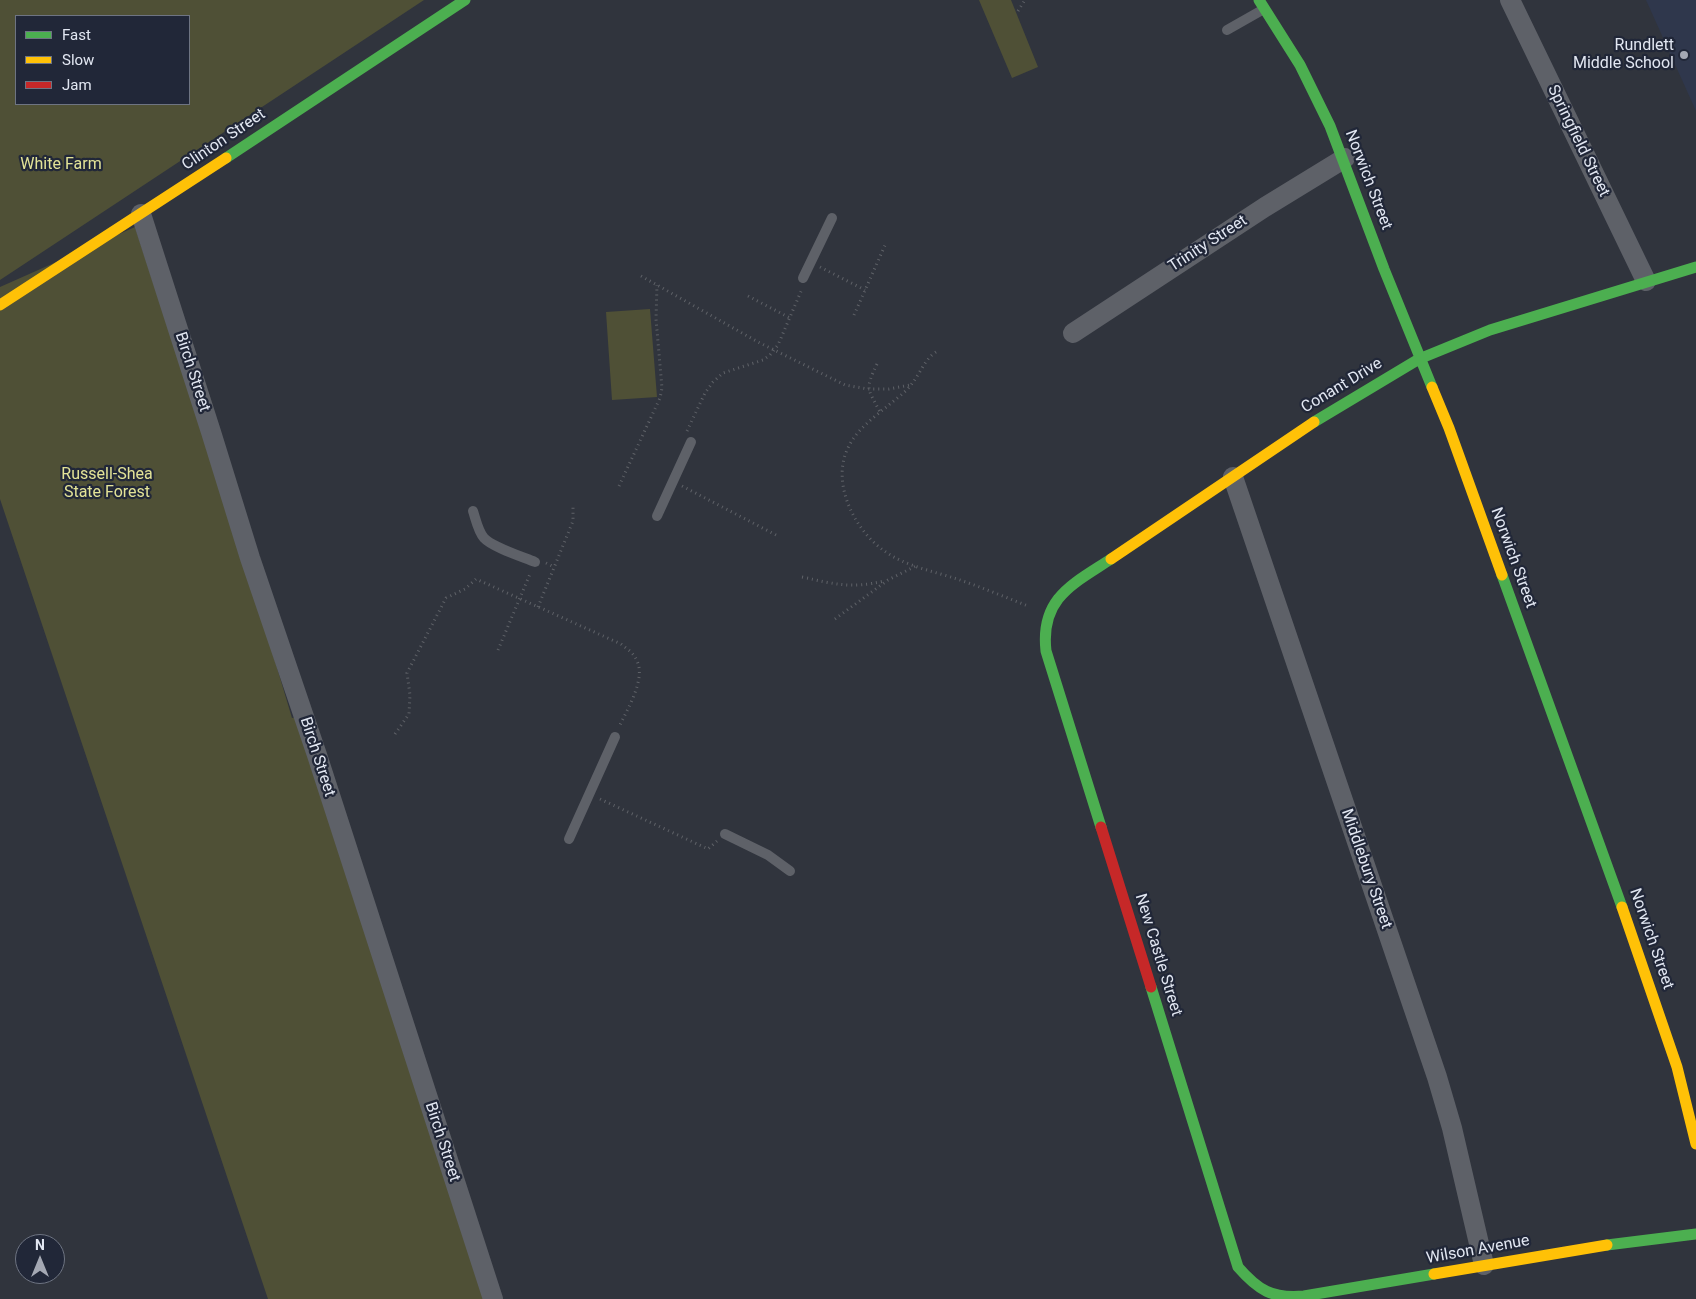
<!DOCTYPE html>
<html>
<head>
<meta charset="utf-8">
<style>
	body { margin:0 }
	#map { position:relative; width:1696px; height:1299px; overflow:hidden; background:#30343d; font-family:Roboto,sans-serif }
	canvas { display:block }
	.legend { position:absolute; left:15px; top:15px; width:175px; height:90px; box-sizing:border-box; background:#212738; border:1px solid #6e7482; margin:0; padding:6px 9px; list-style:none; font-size:15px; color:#e2e7f2 }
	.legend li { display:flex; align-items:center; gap:10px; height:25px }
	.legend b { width:25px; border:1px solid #6e7482 }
	.north { position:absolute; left:15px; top:1234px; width:50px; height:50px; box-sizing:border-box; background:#212738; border:1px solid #6e7482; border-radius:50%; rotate:0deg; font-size:14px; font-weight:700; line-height:20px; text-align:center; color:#e2e7f2 }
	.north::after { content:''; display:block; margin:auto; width:18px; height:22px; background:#a4a8b3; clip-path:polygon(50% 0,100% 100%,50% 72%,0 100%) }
</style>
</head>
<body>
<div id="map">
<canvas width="1696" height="1299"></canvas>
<ul class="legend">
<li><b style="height:6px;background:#4caf50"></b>Fast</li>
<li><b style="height:6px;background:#ffc107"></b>Slow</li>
<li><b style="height:6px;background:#c62828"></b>Jam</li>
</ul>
<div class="north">N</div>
</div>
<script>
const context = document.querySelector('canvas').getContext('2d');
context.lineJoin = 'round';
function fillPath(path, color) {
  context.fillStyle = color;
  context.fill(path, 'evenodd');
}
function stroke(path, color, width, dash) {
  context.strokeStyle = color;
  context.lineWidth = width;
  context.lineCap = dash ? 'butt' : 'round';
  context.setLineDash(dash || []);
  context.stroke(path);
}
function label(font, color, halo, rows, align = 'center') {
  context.font = font + ' Roboto,sans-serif';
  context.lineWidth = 4.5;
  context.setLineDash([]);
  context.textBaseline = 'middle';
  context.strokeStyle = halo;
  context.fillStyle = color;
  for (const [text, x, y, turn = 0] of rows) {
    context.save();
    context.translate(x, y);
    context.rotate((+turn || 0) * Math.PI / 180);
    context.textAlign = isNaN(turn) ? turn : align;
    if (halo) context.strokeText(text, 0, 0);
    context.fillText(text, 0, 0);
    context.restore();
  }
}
fillPath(new Path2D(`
	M1646,0H1696V111Z`), '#2f374c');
fillPath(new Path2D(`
	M0,0H424L0,280ZM16,16H189V104H16Z
	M979,0H1011L1038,67L1012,78Z
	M135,227L247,567L292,718L297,717L484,1299H268L0,499V287Z
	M650,309L657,397L612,400L606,312Z`), '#4f5036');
stroke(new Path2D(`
	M1018,11L1025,0
	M820,267L865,290
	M641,276L758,342L845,385L868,389H889L910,385
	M748,296L790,318
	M854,315L886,243
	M936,352C925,359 921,372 913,382C908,390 899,397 891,403C875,417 856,429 847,450C832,484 854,529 883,550C904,566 933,571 957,579C981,587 1005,597 1028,606
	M877,364C865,390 867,387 880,412
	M687,431L705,393L713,382L723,373L763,360L770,355L778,345L802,289
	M619,486L660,398L662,388L656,319L657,285
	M682,486L776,535
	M546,563L554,567
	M802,577C835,584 850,589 884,581
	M538,607L573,521V505
	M835,619L888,580L916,566
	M498,650L530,574
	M395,734L409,714L410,695L407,673L446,598L465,589L476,579L621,644C627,649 634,653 637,661C646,679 627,710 619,727
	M600,799L708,849L717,841`), '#5f6268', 3, [1, 4]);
stroke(new Path2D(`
	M1227,30L1264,9
	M803,278L832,218
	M473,511C476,520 478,531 484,538C492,547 523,557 535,562
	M657,516L691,442
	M725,834L768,855L790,871
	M569,839L615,737`), '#5e6168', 10);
stroke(new Path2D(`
	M1510,0L1646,281
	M141,214L211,432L250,558L317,755L493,1299
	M1073,333L1265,207L1345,158
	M1233,477L1437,1077L1452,1128L1484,1265`), '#5e6168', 20);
stroke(new Path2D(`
	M1259,0L1300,65L1330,126L1384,269L1432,387
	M226,158L465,0
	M1314,422L1419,359L1490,330L1696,267
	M1502,575L1622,907
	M1101,827L1046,651C1040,598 1073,584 1111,559
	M1151,987L1238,1267C1258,1290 1272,1299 1304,1296L1434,1274
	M1607,1245L1696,1234`), '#4caf50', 11);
stroke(new Path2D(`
	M0,305L226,158
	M1432,387L1449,428L1502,575
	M1111,559L1314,422
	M1622,907L1677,1067L1696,1144
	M1434,1274L1607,1245`), '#ffc107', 11);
stroke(new Path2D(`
	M1101,827L1151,987`), '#c62828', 11);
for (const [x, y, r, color] of [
	[1684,55,5,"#a4a8b3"]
]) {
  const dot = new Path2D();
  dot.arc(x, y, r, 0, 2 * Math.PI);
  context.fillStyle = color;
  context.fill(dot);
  stroke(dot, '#212738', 2);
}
label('16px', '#e2e7f2', '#212738', [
	["Rundlett",1674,46],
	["Middle School",1674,64]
], 'right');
label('16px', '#e2e7f2', '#212738', [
	["Clinton Street",224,140,-34],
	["Springfield Street",1578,141,64],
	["Norwich Street",1368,180,69],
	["Trinity Street",1208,244,-33],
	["Birch Street",192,372,72],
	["Conant Drive",1342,386,-31],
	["Norwich Street",1513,558,70],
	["Birch Street",317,757,72],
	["Middlebury Street",1366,869,71],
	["Norwich Street",1651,939,71],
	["New Castle Street",1158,955,73],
	["Birch Street",442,1142,72],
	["Wilson Avenue",1478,1250,-10]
]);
label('16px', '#e3e397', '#212738', [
	["White Farm",61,165],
	["Russell-Shea",107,475],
	["State Forest",107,493]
]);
</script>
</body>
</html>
